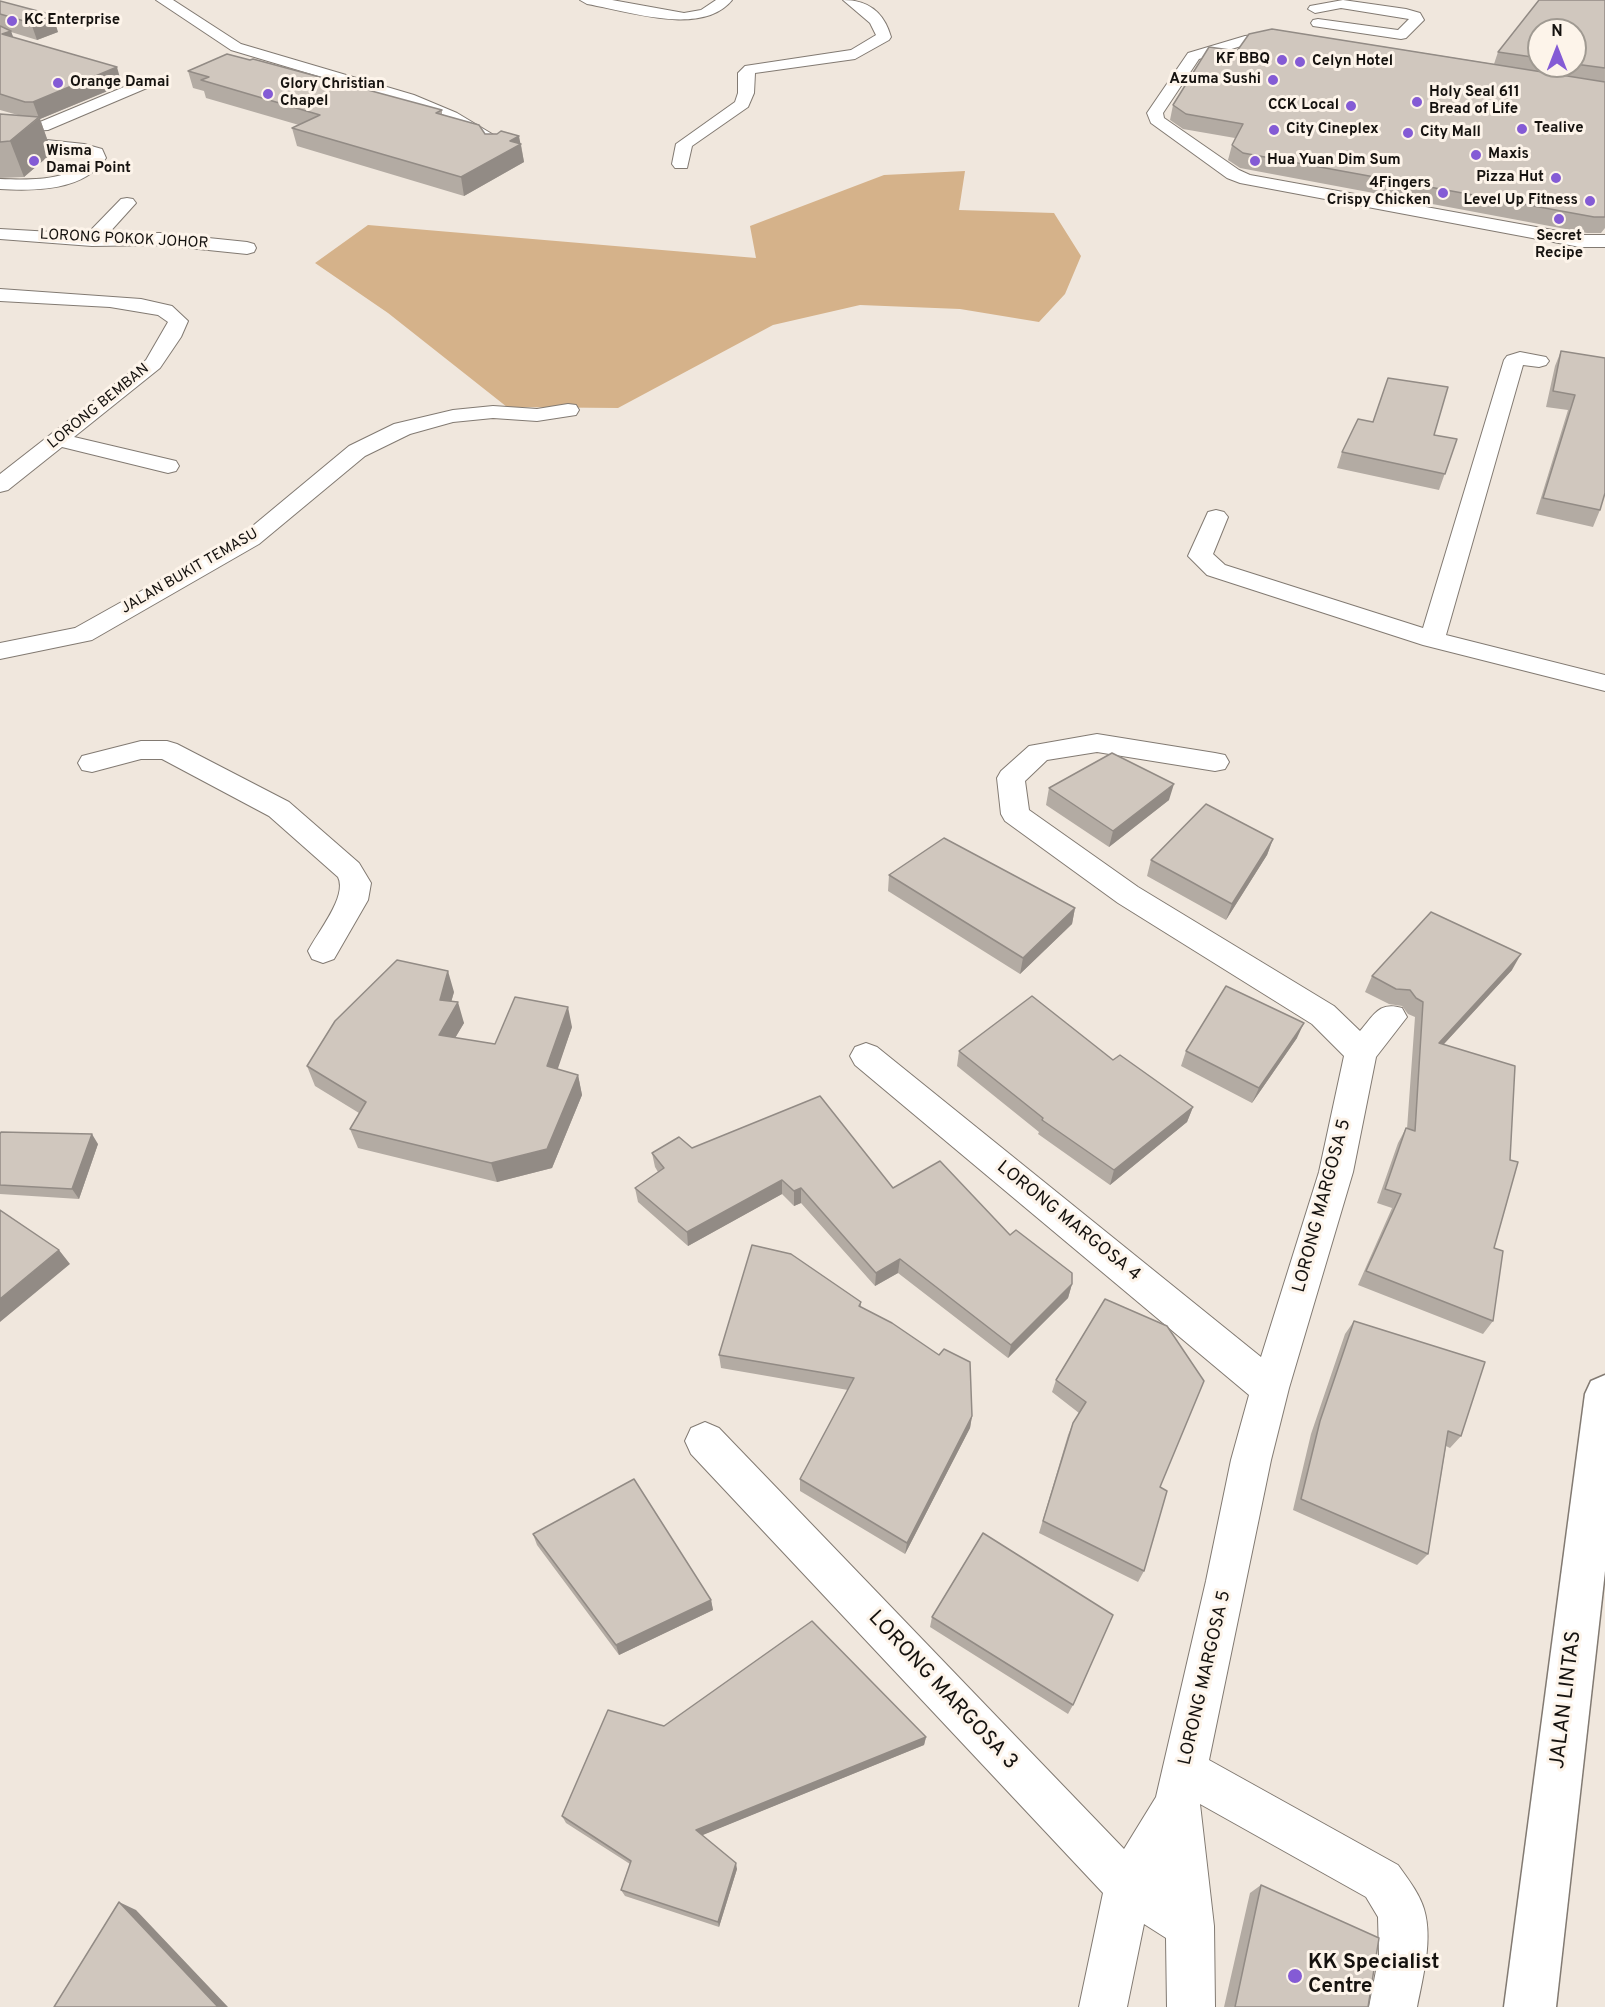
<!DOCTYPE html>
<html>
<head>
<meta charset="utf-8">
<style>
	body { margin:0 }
	#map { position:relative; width:1605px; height:2007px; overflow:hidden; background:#f0e7dd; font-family:Overpass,sans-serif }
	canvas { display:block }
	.north { position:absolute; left:1527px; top:18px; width:60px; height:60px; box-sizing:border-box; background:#fdf4ea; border:2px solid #a09a92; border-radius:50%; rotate:0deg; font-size:16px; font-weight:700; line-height:24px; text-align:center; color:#15120f }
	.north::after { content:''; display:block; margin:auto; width:21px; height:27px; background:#845bd5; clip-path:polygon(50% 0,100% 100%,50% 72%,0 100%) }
</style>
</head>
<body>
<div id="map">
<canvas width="1605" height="2007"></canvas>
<div class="north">N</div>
</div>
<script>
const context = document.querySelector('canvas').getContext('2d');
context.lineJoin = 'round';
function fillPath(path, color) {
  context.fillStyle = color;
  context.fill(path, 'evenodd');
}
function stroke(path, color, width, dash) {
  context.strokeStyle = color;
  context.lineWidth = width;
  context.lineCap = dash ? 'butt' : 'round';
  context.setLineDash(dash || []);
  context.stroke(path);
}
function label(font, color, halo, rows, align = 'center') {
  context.font = font + ' Overpass,sans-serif';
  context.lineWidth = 6;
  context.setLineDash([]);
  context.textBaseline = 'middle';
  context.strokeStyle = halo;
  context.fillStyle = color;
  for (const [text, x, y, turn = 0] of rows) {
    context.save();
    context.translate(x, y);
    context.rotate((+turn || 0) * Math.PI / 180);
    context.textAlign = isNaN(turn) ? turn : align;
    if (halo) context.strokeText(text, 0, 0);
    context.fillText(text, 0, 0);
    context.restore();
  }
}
fillPath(new Path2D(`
	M965,171L959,210L1054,213L1081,256L1065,294L1039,322L960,309L860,305L773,325L618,408L507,407L388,313L315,263L368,225L756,258L750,226L884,175Z`), '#d5b28a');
const minor = new Path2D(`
	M156,0H173L241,44L414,95L457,113L502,140L494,145L488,144L445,119L402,101L231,50Z
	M580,0H612L684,13L701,10L716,0H732C702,37 628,11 587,4Z
	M843,0C868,0 884,12 891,37L889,40L855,59L755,73L754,93L748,107L692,146L687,168H675L672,164L676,144L735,102L738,93V73L745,66L851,50L876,35L870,23Z
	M1343,0L1406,9L1420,13L1424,20L1406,38L1401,39L1313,26L1311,23L1313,20L1318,19L1398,30L1409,19L1341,8L1315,13L1308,9L1310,6Z
	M1269,33L1291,36L1293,39L1286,43L1269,41L1251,43L1199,59L1163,113L1164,118L1239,170L1250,175L1580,235H1605V247H1580L1240,183L1227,178L1151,123L1147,113L1188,53L1245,36Z
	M148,77L156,82L154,85L48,130L11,132L3,127L11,122H40Z
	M0,135L84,144L102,149L106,158C84,191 36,191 0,189V179C29,180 69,182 89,158L82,154L0,145Z
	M127,198L133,199L136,203L108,234L160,233L247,242L254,244L256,248L254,252L247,254L160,245L92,246L0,239V229L87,234L121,199Z
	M0,289L141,299L172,306L188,321L181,337L160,368L74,437L176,461L179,466L176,471L168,473L62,447L8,490L0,492V474L146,360L168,322L158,315L110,307L0,301Z
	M1520,352L1546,357L1549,361L1546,365L1539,367L1523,365L1446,635L1605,675V691L1423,645L1207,575L1188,556L1208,512L1216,510L1224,512L1228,517L1213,554L1225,565L1423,628L1504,360L1507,356Z
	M568,404L576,405L579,410L576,415L537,421L493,418L453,422L410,434L365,456L259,544L92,640L0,659V643L75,628L243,534L349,446L394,424L453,410L493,406L537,409Z
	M1097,734L1215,753L1225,755L1229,762L1225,769L1215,771L1097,752L1047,760L1025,781L1029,810L1138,887L1334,1006L1360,1031C1374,1015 1379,1001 1402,1008L1407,1017L1376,1057L1353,1172L1289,1388L1271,1460L1209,1760L1398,1865C1408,1879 1419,1893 1424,1909C1433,1939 1423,1977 1417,2007H1369L1379,1955L1378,1917L1366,1897L1200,1804L1214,1926L1215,2007H1167L1166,1938L1144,1924L1127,2007H1079L1103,1893L691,1454L685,1441L691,1428L705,1422L719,1428L1124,1849L1156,1797L1206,1581L1231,1460L1249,1395L855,1065L850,1056L855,1047L866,1043L877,1047L1261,1357L1319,1172L1344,1056L1312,1024L1118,903L1005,821L1001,814L997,778L1001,771L1029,746Z
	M141,741H167L177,744L289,802L359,863L371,883L368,900L334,959L323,963L312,959L308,951C317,933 348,896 338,877L269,816L162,759H141L92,772L82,770L78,763L82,756Z`);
const major = new Path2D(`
	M1605,1375V1571L1556,2007H1504L1585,1394L1591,1381Z`);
stroke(minor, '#827a72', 2);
stroke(major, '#827a72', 3);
fillPath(minor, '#fff');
fillPath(major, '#fff');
fillPath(new Path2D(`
	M1539,0H1605V228L1601,233H1587L1240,168L1228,160L1232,145L1235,138L1183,129L1170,120L1173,105L1209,47L1237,51L1249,34L1272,29L1494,64L1498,52ZM1539,30H1575V66H1539Z
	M0,1L58,32L37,40L11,32L13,37L122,85L40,119L52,153L24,177L0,178V114L18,115L0,110Z
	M188,71L442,110V114L485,134L521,144L524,162L464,196L297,146L292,128L299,125L206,98L204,91L193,88Z
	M1561,351L1605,358L1600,510L1593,527L1536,514L1568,410L1546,407L1555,366Z
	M1434,435L1457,439L1439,490L1337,468L1342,452Z
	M1049,788L1169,800L1109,847L1046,805Z
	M1273,839L1267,855L1226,920L1147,876L1151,860Z
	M889,875L1075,908L1072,924L1020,974L888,891Z
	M1512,970L1444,1044L1494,1248L1493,1321L1483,1334L1358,1285L1392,1208L1377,1203L1398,1143L1406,1128L1407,1129L1415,1017L1408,1014L1402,1006L1389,1004L1365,992L1372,976Z
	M454,992L451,1002L464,1023L455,1038L495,1044L572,1027L557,1069L578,1075L582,1095L552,1168L497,1182L358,1148L350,1129L359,1113L315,1086L307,1066Z
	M1297,1038L1252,1103L1181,1066L1186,1051Z
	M959,1051L1113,1060L1193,1107L1187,1122L1110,1185L1038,1134L1039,1132L957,1066Z
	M0,1134L98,1144L79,1199L0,1194Z
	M692,1148L893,1188L1010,1235L1072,1284L1068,1298L1008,1358L898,1273L875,1286L801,1203L794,1206L782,1194L688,1246L638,1202L635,1188L658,1172L655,1167L652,1153Z
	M1105,1299L1160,1487L1144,1571L1138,1582L1039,1533L1068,1435L1073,1423L1079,1413L1052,1392L1056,1380Z
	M861,1302V1307L972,1416L970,1428L905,1554L800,1491V1479L848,1390L721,1368L719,1355Z
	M1354,1321L1461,1436L1450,1448L1446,1446L1428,1554L1417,1565L1293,1510L1311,1434L1345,1334Z
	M533,1534L711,1600L713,1610L619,1655L537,1545Z
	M932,1617L1073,1705L1068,1714L930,1627Z
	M664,1726L926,1737L924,1745L702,1835L737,1869L719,1927L625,1896L621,1890L630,1864L566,1823L562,1816Z
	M1261,1885L1368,2007H1224L1250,1893Z`), '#b3aba3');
fillPath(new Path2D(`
	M53,15L58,32L37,40L31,23Z
	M11,31L17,48L2,34Z
	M117,67L122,85L40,119L52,153L24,177L10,141L39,118L33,102Z
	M519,136L524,162L464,196L461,177L510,141Z
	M1174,784L1169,800L1109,847L1113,831Z
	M1273,839L1267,855L1226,920L1232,904Z
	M1075,908L1072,924L1020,974L1023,958Z
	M1521,954L1512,970L1431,1058L1439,1043Z
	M448,971L454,992L446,1020L440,1000Z
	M458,1002L464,1023L445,1055L439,1035Z
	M568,1007L572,1027L552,1086L547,1066Z
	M1304,1023L1297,1038L1252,1103L1259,1088Z
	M578,1075L582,1095L552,1168L497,1182L491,1163Z
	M1193,1107L1187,1122L1110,1185L1114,1170Z
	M92,1134L98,1144L79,1199L72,1189Z
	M782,1180V1194L688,1246L687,1232Z
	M801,1188V1203L794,1206V1191Z
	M59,1250L70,1264L0,1322V1299Z
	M900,1259L898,1273L875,1286L876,1273Z
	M1072,1284L1068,1298L1008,1358L1011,1345Z
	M972,1416L970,1428L905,1554L907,1543Z
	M711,1600L713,1610L619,1655L616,1645Z
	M926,1737L924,1745L698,1837L696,1830Z
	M736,1863L737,1869L719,1927L718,1922Z
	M119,1902L136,1910L228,2007H218Z`), '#928b85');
const building = new Path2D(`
	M1539,0H1605V68L1575,64V30H1539V58L1498,52Z
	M0,1L53,15L31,23L0,14Z
	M0,26L11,31L2,34L117,67L33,102H25L0,94Z
	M1272,29L1605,82V217H1594L1243,153L1232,145L1243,124L1186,114L1173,105L1209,47L1237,51L1249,34Z
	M227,54L250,60L253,59L442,110L436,113L479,125L485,134H497L501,131L519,136L510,141L521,144L461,177L292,128L320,115L201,80L209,77L188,71Z
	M0,114L39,117L10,141L0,142Z
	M1561,351L1605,358V493L1600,510L1543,498L1575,395L1553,391Z
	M1388,378L1448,387L1434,435L1457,439L1445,474L1342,452L1358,419L1373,422Z
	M1112,753L1174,784L1113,831L1049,788Z
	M1206,804L1273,839L1232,904L1151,860Z
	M944,838L1075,908L1023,958L889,875Z
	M1431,912L1521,954L1439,1043L1515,1066L1510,1160L1518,1162L1494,1248L1503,1251L1493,1321L1366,1271L1401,1194L1385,1189L1406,1128L1415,1131L1423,1002L1416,998L1410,990L1396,989L1372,976Z
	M397,960L448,971L440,1000L458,1002L439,1035L495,1044L515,997L568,1007L547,1066L578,1075L547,1149L491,1163L350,1129L366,1102L307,1066L335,1021Z
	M1226,986L1304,1023L1259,1088L1186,1051Z
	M1032,996L1113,1060L1120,1055L1193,1107L1114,1170L1042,1120L1043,1118L959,1051Z
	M820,1096L893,1188L940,1161L1010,1235L1016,1230L1072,1273V1284L1011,1345L900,1259L876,1273L801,1188L794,1191L782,1180L687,1232L635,1188L664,1168L652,1153L679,1137L692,1148Z
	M1,1132L92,1134L72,1189L0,1185V1134Z
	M0,1210L59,1250L0,1299Z
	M752,1245L791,1254L861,1302L859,1306L892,1323L939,1355L944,1349L970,1362L972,1416L907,1543L800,1479L854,1378L719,1355Z
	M1105,1299L1167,1326L1204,1381L1160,1487L1167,1491L1144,1571L1043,1521L1073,1423L1086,1402L1056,1380Z
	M1354,1321L1485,1362L1461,1436L1448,1431L1428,1554L1301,1499L1320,1421Z
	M634,1479L711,1600L616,1645L533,1534Z
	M983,1533L1113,1615L1073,1705L932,1617Z
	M812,1621L926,1737L696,1830L736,1863L718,1922L621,1890L631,1861L562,1816L608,1710L664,1726Z
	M1261,1885L1379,1938L1368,2007H1235Z
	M119,1902L218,2007H54Z`);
fillPath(building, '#d0c7be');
stroke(building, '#928b85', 1.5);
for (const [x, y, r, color] of [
	[12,21,6,"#845bd5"],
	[1282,60,6,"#845bd5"],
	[1300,62,6,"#845bd5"],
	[1273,80,6,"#845bd5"],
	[58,83,6,"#845bd5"],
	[268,94,6,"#845bd5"],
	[1417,102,6,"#845bd5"],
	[1351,106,6,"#845bd5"],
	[1522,129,6,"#845bd5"],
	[1274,130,6,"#845bd5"],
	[1408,133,6,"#845bd5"],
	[1476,155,6,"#845bd5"],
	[34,161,6,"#845bd5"],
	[1255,161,6,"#845bd5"],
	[1556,178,6,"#845bd5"],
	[1443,193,6,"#845bd5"],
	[1590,201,6,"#845bd5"],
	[1559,219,6,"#845bd5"],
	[1295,1976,8,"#845bd5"]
]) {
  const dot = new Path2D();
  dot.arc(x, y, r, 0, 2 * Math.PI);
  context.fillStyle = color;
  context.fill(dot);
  stroke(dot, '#fdf4ea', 2);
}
label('bold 15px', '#15120f', '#fdf4ea', [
	["KC Enterprise",24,21],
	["KF BBQ",1270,60,"right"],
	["Celyn Hotel",1312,62],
	["Azuma Sushi",1261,80,"right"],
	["Orange Damai",70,83],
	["Glory Christian",280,85],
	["Chapel",280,102],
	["Holy Seal 611",1429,93],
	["Bread of Life",1429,110],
	["CCK Local",1339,106,"right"],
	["Tealive",1534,129],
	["City Cineplex",1286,130],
	["City Mall",1420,133],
	["Wisma",46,152],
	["Damai Point",46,169],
	["Maxis",1488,155],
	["Hua Yuan Dim Sum",1267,161],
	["Pizza Hut",1544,178,"right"],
	["4Fingers",1431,184,"right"],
	["Crispy Chicken",1431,201,"right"],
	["Level Up Fitness",1578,201,"right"],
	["Secret",1559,237,"center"],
	["Recipe",1559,254,"center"]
], 'left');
label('15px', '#15120f', '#fdf4ea', [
	["LORONG POKOK JOHOR",124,240,3],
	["LORONG BEMBAN",99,407,-39],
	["JALAN BUKIT TEMASU",190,572,-30]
]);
label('18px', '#15120f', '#fdf4ea', [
	["LORONG MARGOSA 5",1323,1206,-75],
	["LORONG MARGOSA 4",1068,1222,39],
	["LORONG MARGOSA 5",1206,1678,-77]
]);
label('21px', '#15120f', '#fdf4ea', [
	["LORONG MARGOSA 3",942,1691,47],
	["JALAN LINTAS",1567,1700,-83]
]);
label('bold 21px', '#15120f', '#fdf4ea', [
	["KK Specialist",1308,1964],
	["Centre",1308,1988]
], 'left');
</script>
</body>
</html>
